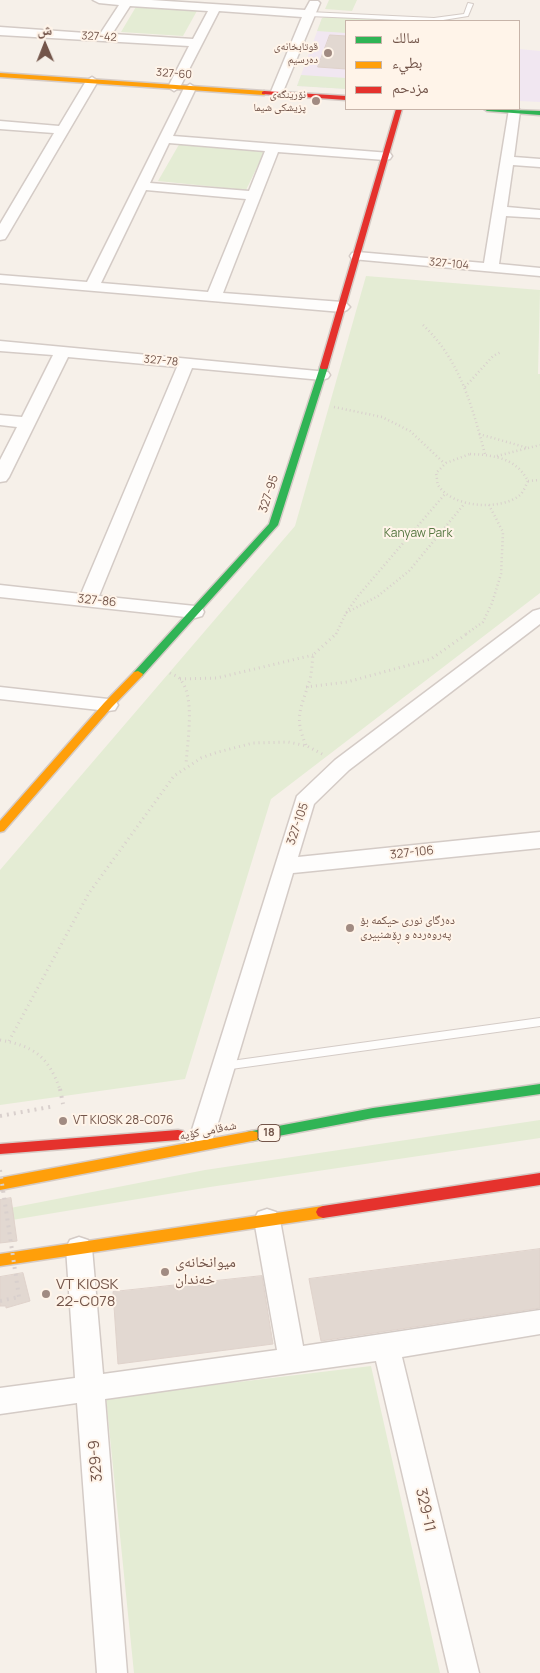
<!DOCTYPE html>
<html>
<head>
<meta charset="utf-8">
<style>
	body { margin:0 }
	#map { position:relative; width:540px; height:1673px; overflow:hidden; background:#f6f0e9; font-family:Manrope,"Noto Naskh Arabic",sans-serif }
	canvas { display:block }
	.legend { position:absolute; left:345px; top:20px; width:175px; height:90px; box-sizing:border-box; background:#fff4e9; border:1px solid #c7b4a9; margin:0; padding:6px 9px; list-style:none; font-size:15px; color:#73554a }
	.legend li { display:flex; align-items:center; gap:10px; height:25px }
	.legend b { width:25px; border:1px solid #c7b4a9 }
	.north { position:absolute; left:20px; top:20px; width:50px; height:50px; -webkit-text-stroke:4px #fff4e9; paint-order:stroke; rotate:359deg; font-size:14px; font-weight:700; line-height:20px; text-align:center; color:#73554a }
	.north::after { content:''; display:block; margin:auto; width:18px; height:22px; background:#73554a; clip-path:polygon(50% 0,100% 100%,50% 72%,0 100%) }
</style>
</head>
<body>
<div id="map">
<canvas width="540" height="1673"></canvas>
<ul class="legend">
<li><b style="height:6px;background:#30b455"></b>سالك</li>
<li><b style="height:6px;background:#ff9f0a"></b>بطيء</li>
<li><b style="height:6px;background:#e5322d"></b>مزدحم</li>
</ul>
<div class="north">ش</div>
</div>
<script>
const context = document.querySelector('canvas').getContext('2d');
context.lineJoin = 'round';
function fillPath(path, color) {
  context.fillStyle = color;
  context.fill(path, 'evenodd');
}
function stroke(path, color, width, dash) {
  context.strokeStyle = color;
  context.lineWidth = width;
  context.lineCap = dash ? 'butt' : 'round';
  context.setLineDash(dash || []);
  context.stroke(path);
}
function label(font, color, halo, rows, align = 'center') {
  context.font = font + ' Manrope,"Noto Naskh Arabic",sans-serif';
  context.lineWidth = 4;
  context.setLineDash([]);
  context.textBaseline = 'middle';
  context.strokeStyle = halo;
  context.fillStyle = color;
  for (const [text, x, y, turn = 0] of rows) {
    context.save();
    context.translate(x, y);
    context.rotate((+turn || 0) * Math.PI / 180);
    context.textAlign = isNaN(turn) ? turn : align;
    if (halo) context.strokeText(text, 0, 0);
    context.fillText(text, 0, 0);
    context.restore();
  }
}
fillPath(new Path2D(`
	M328,16L411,21H346V89L297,86L322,18Z
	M519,49L540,51V102L519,101Z`), '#f1e7f1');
fillPath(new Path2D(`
	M329,0H357L352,11L325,9Z
	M137,5L198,9L183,36L121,32Z
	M328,16L380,19L379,21H346V33L317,31L322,18Z
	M301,75L346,78V89L297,86Z
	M181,141L266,149L246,190L158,181Z
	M366,276L540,290L538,374H540V593L271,799L185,1079L0,1105V870L295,526Z
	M540,1120V1138L210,1187L0,1222V1210L205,1170Z
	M371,1366L440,1673H134L106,1398Z`), '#e4ecd4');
const building = new Path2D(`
	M330,35L346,36V69L318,67Z
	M11,1198L17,1241L0,1243V1200Z
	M540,1249V1308L321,1341L309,1279Z
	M23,1273L30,1301L6,1308V1306H0V1277Z
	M262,1276L273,1344L118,1364L113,1292Z`);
fillPath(building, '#e2d8d1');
stroke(building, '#dfd2cb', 1);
const lane = new Path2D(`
	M468,3L473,4L468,16L437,21H426L309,16L306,14L309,12L434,18L464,14Z
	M540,1018V1026L224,1070L220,1069L218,1066L220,1063L224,1062Z`);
const street = new Path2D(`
	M93,0H151L305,10L310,1H318L320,3L282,94L276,98L270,94L302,17L219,11L180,87L174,91L168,87L189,46L0,35V27L100,34L119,5L99,3ZM130,6L208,11L193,39L112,34Z
	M92,77L98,81L7,236L5,239L0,240V224L54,133L0,129V121L59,126L86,81Z
	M190,84L196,88L173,136L390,153L392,156L390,159L385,160L278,152L223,293L342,302L347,304L350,307L347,310L342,312L0,283V275L87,282L184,88ZM169,143L265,151L249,191L150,183ZM146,190L246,199L208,292L101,283Z
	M509,109H519L520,111L514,157L540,159V167L513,165L507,207L540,210V218L506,216L499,264L540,268V276L352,259L350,256L352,253L357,252L484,263Z
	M0,341L328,372L330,375L328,378L322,380L192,368L99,596L195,606L202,608L204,612L202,616L195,618L0,597V585L81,594L177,367L68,357L9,477L6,481L0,482V460L17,427L0,425V415L22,417L53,355L0,351Z
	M540,609V624L349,770L314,804L298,857L540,832V848L293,873L215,1133L212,1140L203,1143L194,1140L191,1133L297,796L335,760L533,611Z
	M0,687L108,699L115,700L118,705L115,710L108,711L0,699Z
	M267,1209L276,1212L280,1220L303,1346L540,1310V1334L402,1357L479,1673H449L376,1361L105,1399L127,1673H97L77,1403L0,1414V1388L75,1378L66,1248L70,1240L79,1237L88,1240L92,1248L103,1374L277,1350L254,1220L258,1212Z`);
const fast = new Path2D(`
	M484,109L540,111V115L487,111Z
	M324,364L328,367L278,525L142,676H134L133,674L134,672L269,524L320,367Z
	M540,1084V1094L373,1118L252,1141L247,1140L245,1136L247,1132L252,1131L373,1108Z`);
const slow = new Path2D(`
	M0,73L264,91L267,93L264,95L0,77Z
	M138,671L143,674L142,676L112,707L4,831L0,832V821L104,703L134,672Z
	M252,1131L257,1132L259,1136L257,1140L252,1141L0,1190V1178Z
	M323,1206L328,1208L330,1212L328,1216L323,1218L0,1266V1254Z`);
const jam = new Path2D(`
	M264,91L346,96V100L262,94V92Z
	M396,109H402L328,367L327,369H321L320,367Z
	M178,1130L183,1131L185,1135L183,1139L178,1140L0,1154V1144Z
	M540,1173V1185L323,1218L318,1216L316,1212L318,1208L323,1206Z`);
stroke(lane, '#d4cbc6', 2);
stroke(street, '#d4cbc6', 3);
stroke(fast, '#d5cbc6', 3);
stroke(slow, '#d5cbc6', 3);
stroke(jam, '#d5cbc6', 3);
stroke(new Path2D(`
	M423,325C460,360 472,406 485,454
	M465,387L493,356L501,352
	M334,407L382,417L410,431L444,463
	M479,434L528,448
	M470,454C494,455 516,458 528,481C526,485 524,491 520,495C501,511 452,508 438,485C437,482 437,477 436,473L446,463Z
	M497,456L540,445
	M528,481L540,480
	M346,613L378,596L409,571L465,503
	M336,634L346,613L358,596L445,494
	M466,634L483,622L492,603L501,574L503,532L489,505`), '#d9d0cd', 2.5, [1, 3]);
stroke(new Path2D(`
	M170,673C173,675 178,676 180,679C196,697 187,743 186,765
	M180,679L217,678L313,655
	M306,687L347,682L431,659L468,633
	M306,745C293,716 302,707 310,679C312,671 312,663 313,655L337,633
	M0,1040C34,1046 49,1057 60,1090
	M9,1041L89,893L174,776L201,758L218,752L253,743L288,742L307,746L324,755`), '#d9d0cd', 3, [1, 4]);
stroke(new Path2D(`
	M60,1089L63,1104
	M0,1116L55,1106
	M0,1301L19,1297`), '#d9d0cd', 4, [2, 5]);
fillPath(lane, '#fefdfc');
fillPath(street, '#fefdfc');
fillPath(fast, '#30b455');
fillPath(slow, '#ff9f0a');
fillPath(jam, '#e5322d');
stroke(new Path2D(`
	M0,1170L19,1297`), '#d9d0cd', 4, [2, 5]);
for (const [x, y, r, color] of [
	[328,53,5,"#a18b82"],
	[316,101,5,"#a18b82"],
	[350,928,5,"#a18b82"],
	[63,1121,5,"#a18b82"],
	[165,1272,5,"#a18b82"],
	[46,1294,5,"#a18b82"]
]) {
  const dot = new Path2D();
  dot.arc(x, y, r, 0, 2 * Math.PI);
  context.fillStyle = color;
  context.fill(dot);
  stroke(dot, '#fff4e9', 2);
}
label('11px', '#73554a', '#fff4e9', [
	["327-42",99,37,3],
	["327-60",174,74,4],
	["327-104",449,264,5],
	["327-78",161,361,5]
]);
label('11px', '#73554a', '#fff4e9', [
	["قوتابخانەی",318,47],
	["دەرسیم",318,60],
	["نۆرینگەی",306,95],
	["پزیشکی شیما",306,108]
], 'right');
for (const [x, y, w] of [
	[269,1133,22]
]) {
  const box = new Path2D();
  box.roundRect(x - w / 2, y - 8.5, w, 17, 4);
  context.fillStyle = '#fff4e9';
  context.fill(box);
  stroke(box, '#73554a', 1);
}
label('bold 11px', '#73554a', null, [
	["18",269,1133]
]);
label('12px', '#73554a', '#fff4e9', [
	["327-95",269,494,-72],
	["327-86",97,601,6],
	["327-105",298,824,-71],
	["327-106",412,853,-6],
	["شەقامی کۆیە",208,1131,-11]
]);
label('12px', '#577842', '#fff4e9', [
	["Kanyaw Park",418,534]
]);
label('12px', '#73554a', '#fff4e9', [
	["دەزگای نوری حیکمە بۆ",360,921],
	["پەروەردە و ڕۆشنبیری",360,935],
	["VT KIOSK 28-C076",73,1121]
], 'left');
label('15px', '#73554a', '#fff4e9', [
	["میوانخانەی",175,1263],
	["خەندان",175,1280],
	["VT KIOSK",56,1285],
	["22-C078",56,1302]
], 'left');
label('15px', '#73554a', '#fff4e9', [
	["329-9",96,1461,-95],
	["329-11",425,1510,77]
]);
</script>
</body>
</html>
